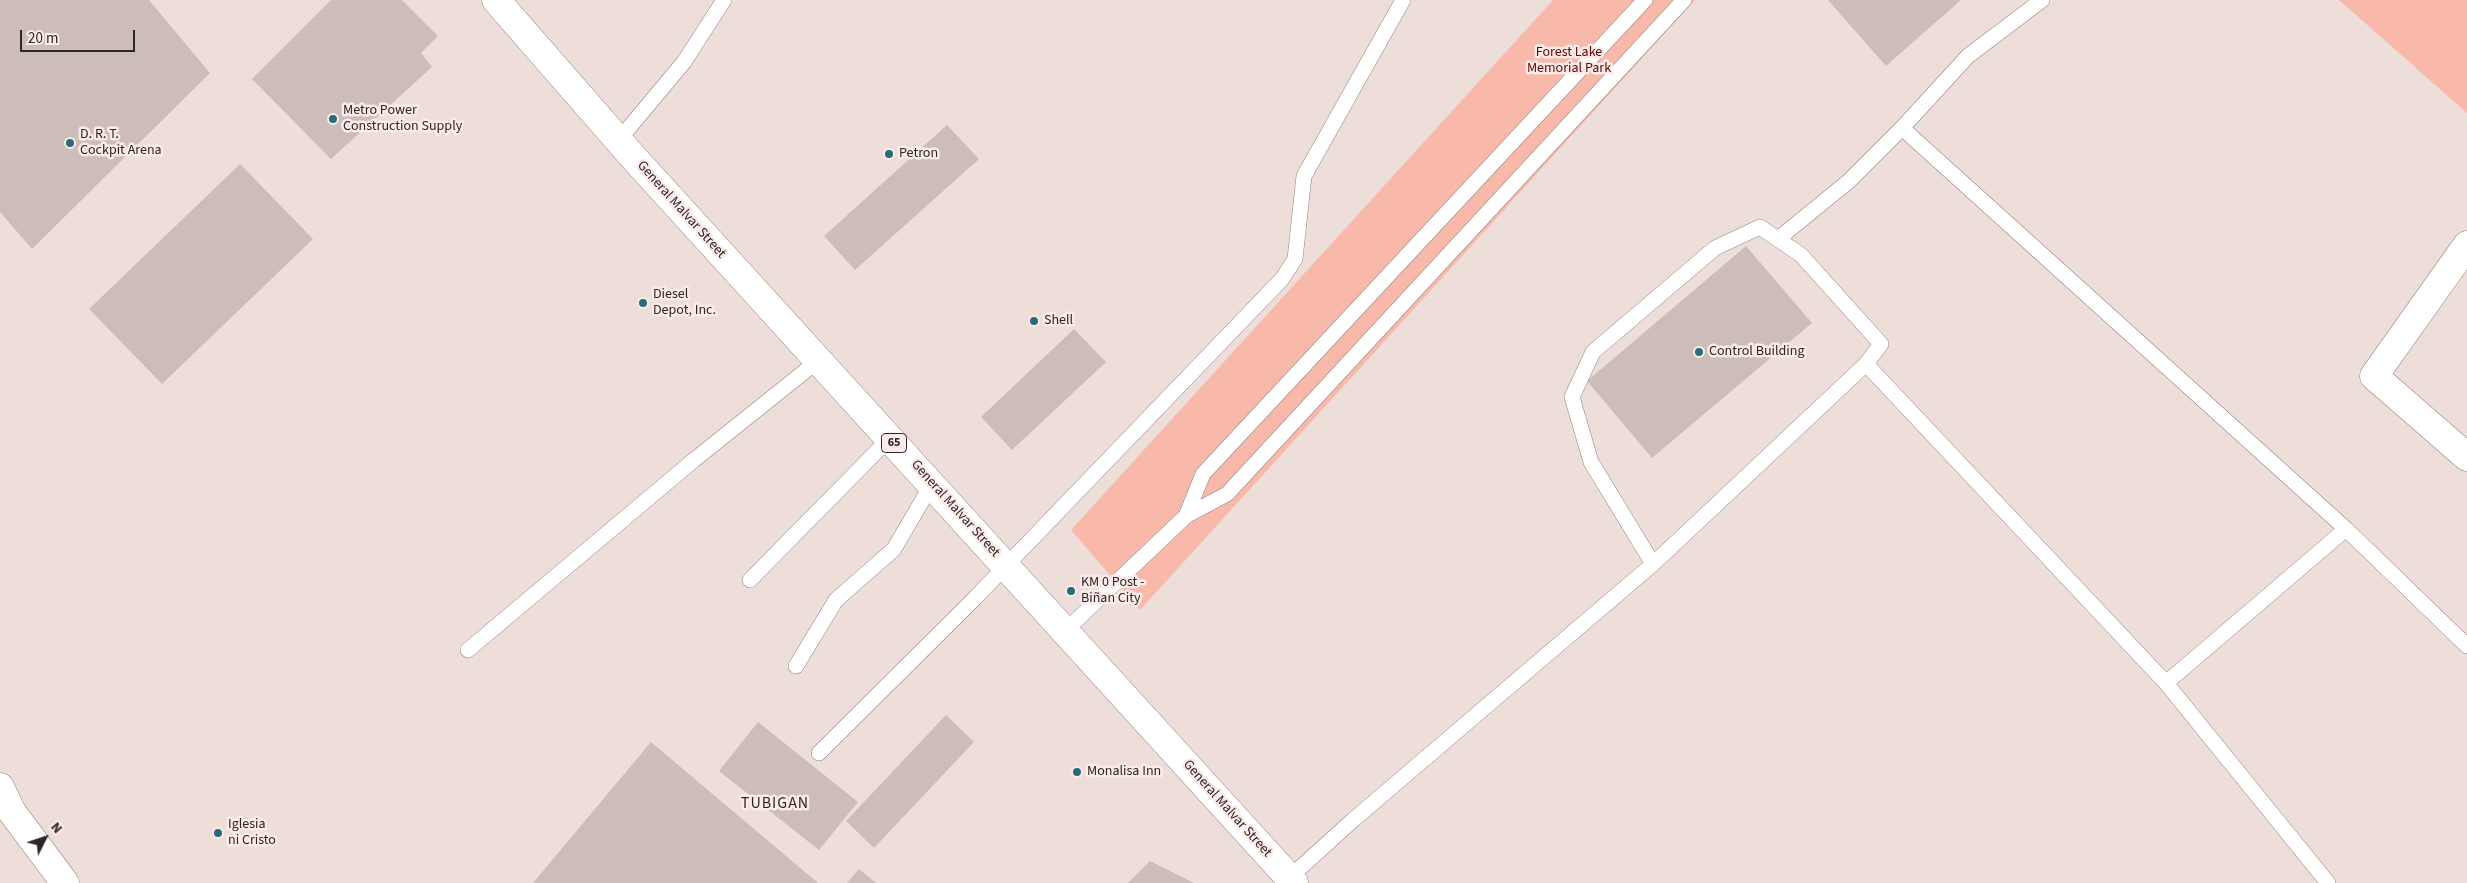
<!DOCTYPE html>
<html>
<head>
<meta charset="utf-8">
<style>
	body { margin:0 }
	#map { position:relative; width:2467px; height:883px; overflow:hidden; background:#eededa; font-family:"Source Sans 3",sans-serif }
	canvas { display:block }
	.north { position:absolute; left:20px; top:813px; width:50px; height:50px; -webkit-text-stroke:4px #fcebe8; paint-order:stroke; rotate:49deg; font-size:14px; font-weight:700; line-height:20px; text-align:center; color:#2c2624 }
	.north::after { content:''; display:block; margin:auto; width:18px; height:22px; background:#2c2624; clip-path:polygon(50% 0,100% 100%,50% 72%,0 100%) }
	.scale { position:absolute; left:20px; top:30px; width:115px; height:22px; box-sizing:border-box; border:2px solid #2c2624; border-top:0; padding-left:6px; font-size:15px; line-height:18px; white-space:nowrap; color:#2c2624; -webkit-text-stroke:4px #fcebe8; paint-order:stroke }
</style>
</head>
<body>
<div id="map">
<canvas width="2467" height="883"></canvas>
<div class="north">N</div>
<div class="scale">20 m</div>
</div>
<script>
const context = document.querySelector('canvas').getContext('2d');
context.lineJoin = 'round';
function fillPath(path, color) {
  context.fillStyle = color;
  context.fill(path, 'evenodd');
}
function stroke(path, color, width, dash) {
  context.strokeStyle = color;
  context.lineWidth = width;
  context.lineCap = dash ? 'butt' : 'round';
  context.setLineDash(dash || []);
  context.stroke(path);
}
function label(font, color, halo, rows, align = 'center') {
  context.font = font + ' "Source Sans 3",sans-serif';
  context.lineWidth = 5;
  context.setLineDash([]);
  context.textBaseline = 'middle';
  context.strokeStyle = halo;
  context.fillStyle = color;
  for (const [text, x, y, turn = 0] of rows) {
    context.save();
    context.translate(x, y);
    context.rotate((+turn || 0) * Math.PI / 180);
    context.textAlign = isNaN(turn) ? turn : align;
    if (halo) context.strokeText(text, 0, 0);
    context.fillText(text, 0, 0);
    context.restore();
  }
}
fillPath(new Path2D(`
	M1553,0H1695L1140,610L1071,530Z
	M2339,0H2467V113L2459,106Z`), '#f8b9ab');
fillPath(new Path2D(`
	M0,0H149L210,73L32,249L0,212Z
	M331,0H402L438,36L421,53L432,67L331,159L252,79Z
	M1828,0H1961L1886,66Z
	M947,125L979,159L855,270L824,236Z
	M240,164L313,239L162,384L89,309Z
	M1746,246L1812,323L1652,458L1587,381Z
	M1074,329L1106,362L1012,450L981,417Z
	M946,715L974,742L874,848L846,821Z
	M758,722L858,802L819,850L719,771Z
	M651,742L818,883H533Z
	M1150,861L1194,883H1128Z
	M859,869L876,883H847Z`), '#cdbdba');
const service = new Path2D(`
	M1902,128L2346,529L2467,646
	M618,141L684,62L724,0
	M1778,239L1849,181L1902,128L1968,56L2042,0
	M1866,364L2166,683L2328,883
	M1186,516L1203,474L1645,0
	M750,580L890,438
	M1066,630L1186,516L1227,494L1684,0
	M468,650L694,460L819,360
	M796,666L836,600L894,549L932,484
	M2166,683L2346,529
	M819,753L976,597L1282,279L1295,259L1304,176L1403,0
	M1289,878L1353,820L1653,564L1866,364L1881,344L1801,255L1760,227L1715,248L1593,352L1572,397L1591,462L1653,564`);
const minor = new Path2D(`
	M2467,245L2374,376L2467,457
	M0,787L12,812L65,883`);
const trunk = new Path2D(`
	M496,0L633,157L1294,883`);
stroke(service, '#928480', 16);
stroke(minor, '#928480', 29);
stroke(trunk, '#928480', 29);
stroke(service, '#fff', 15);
stroke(minor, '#fff', 28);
stroke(trunk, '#fff', 28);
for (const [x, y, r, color] of [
	[333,119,5,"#266d7b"],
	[70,143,5,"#266d7b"],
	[889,154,5,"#266d7b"],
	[643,303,5,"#266d7b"],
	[1034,321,5,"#266d7b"],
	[1699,352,5,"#266d7b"],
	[1071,591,5,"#266d7b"],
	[1077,772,5,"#266d7b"],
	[218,833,5,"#266d7b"]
]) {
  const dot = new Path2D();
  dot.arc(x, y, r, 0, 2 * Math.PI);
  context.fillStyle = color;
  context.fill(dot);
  stroke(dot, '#fcebe8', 2);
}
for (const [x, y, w] of [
	[894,443,25]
]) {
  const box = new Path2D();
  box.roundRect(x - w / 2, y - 9.5, w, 19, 4);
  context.fillStyle = '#fcebe8';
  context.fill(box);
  stroke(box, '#2c2624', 1);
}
label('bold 12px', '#2c2624', null, [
	["65",894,443]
]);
label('14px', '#600800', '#fcebe8', [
	["Forest Lake",1569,53],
	["Memorial Park",1569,69]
]);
label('14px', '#2c2624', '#fcebe8', [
	["Metro Power",343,111],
	["Construction Supply",343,127],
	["D. R. T.",80,135],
	["Cockpit Arena",80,151],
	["Petron",899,154],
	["Diesel",653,295],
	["Depot, Inc.",653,311],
	["Shell",1044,321],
	["Control Building",1709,352],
	["KM 0 Post -",1081,583],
	["Biñan City",1081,599],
	["Monalisa Inn",1087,772],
	["Iglesia",228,825],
	["ni Cristo",228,841]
], 'left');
label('14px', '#2c2624', '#fcebe8', [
	["General Malvar Street",681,210,48],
	["General Malvar Street",955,509,48],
	["General Malvar Street",1227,809,48]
]);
context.letterSpacing = '1px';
label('16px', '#2c2624', '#fcebe8', [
	["TUBIGAN",775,804]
]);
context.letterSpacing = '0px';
</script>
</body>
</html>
